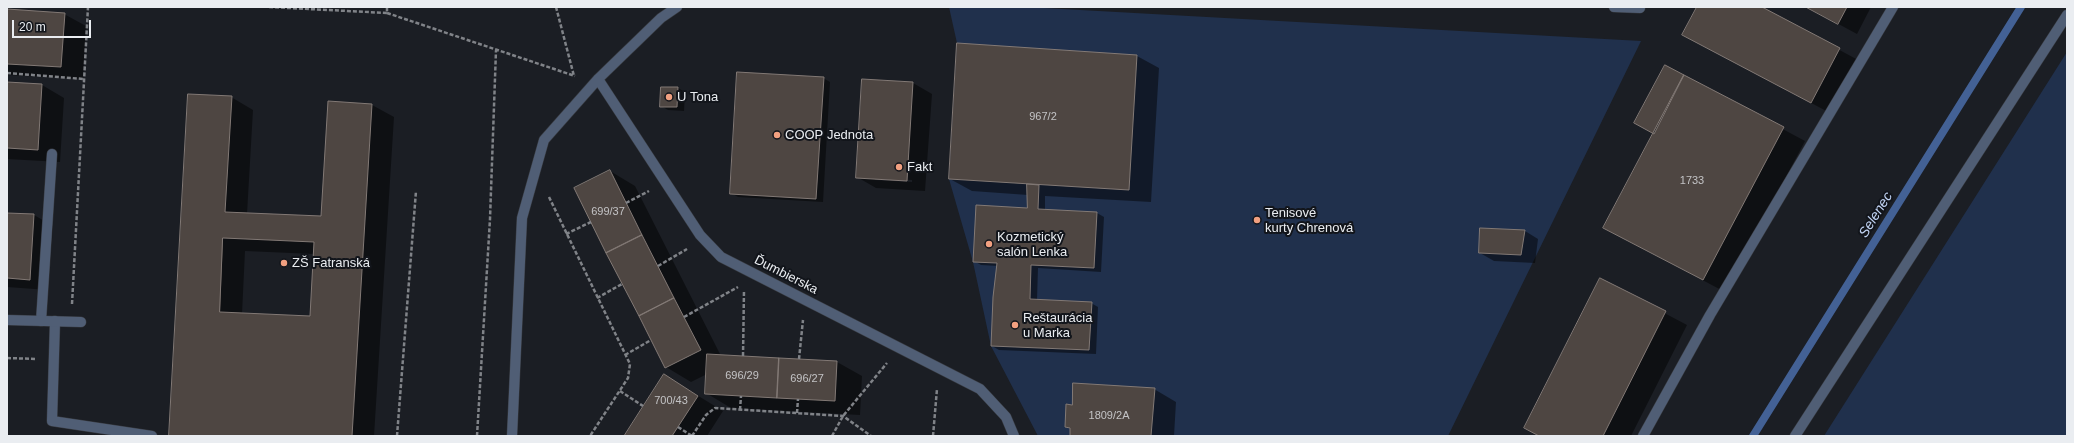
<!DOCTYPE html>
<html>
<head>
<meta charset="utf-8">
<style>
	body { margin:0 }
	#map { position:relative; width:2074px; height:443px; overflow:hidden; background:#1b1e24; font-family:Helvetica,sans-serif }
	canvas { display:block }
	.frame { position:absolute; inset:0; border:8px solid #eaedf1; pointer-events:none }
	.scale { position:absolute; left:12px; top:20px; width:79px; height:18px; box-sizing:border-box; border:2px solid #eaedf1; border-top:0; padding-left:5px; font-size:12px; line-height:14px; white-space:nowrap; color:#eaedf1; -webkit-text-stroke:3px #12151b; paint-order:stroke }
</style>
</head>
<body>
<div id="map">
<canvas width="2074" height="443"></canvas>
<div class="frame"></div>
<div class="scale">20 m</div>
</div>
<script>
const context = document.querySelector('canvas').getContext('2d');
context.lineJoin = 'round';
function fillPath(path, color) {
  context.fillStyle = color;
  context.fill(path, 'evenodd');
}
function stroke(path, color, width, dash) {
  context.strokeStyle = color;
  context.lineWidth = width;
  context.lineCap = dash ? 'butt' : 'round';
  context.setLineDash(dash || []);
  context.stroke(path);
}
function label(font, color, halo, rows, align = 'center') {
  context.font = font + ' Helvetica,sans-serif';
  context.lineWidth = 4;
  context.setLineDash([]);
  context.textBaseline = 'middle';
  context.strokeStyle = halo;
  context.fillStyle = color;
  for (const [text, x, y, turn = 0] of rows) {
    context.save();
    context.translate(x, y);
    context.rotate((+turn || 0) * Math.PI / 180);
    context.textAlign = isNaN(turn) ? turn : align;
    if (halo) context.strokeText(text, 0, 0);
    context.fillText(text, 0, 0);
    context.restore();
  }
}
fillPath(new Path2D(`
	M949,7H1026L1641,41L1448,436H1038L991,346L973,262L949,179L957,43Z
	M2067,52V436H1824Z`), '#20304c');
fillPath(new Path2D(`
	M1699,7H1760L1858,60L1830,113L1684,35Z
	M1807,7H1871L1857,34Z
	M7,10L64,14L86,26L83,79L7,75V80Z
	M958,44L1137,56L1159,68L1151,202L1045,196V210L1097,213L1104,217L1101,272L1038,268L1037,300L1091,303L1098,307L1096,354L999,350L992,346L998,266L981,265L974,261L1028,209V195L972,191L950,179Z
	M1665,66L1805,141L1725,292L1627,240L1655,133Z
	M823,78L830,82L823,202L738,197L731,193Z
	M7,83L42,85L64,98L60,162L7,159Z
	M913,83L932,94L925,191L876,188L857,177ZM875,178L912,180V182L875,180Z
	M662,88H678L685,92L684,111L668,110L661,106Z
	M231,97L253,110L247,214L322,217L372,105L394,117L374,436H170ZM245,251L314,254L311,318L242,314Z
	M610,171L635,186L721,356L837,362L862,376L860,415L731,408L706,393L707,374L691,382L666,367Z
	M7,214L34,215L53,226L48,290L7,287Z
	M1525,231L1538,239L1535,263L1494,261L1480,253Z
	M1600,279L1687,325L1631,436H1539Z
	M664,375L723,411L707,436H625Z
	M1154,389L1176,402L1174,436H1071V429L1066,427L1072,406Z`), '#0007');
stroke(new Path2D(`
	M1753,436L2021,7`), '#436195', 8);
const building = new Path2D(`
	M1697,7H1762L1840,48L1811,103L1682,35Z
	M1806,7H1847L1838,24Z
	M7,9L65,13L61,67L7,64Z
	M957,43L1137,55L1129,190L949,179Z
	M1665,65L1684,75L1654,134L1634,123Z
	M737,72L824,77L816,199L730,194Z
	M1684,75L1784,127L1703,280L1603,228Z
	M862,79L913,82L907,181L856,178Z
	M7,82L42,84L38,150L7,148Z
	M661,87H678L677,107H660Z
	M188,94L232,96L225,212L321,216L328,101L372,104L352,436H169ZM223,238L314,242L310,316L220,312Z
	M610,170L642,235L606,253L574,188Z
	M1027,184L1039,185L1038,209L1097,212L1094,268L1031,265L1030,299L1092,302L1089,350L991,346L993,297L997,263L973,262L976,205L1027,208Z
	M7,213L34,214L30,280L7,278Z
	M1480,228L1525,230L1521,255L1479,253Z
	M642,235L674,298L639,316L606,253Z
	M1600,278L1666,311L1603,436H1539L1524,428Z
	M674,298L701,350L665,368L639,316Z
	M707,354L779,358L777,398L705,394Z
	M779,358L837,361L835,401L777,398Z
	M664,374L698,396L672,436H627L625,435Z
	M1073,383L1155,388L1151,436H1070V428L1065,427L1066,404L1072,405Z`);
fillPath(building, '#4e4642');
stroke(building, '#827975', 1);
const service = new Path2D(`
	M41,321L52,154
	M55,321L52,421L152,436
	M1643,436L1710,315L1893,7
	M1795,436L2067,15`);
const minor = new Path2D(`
	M1614,7L1640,8
	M598,79L700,235L721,257L980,389L1006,417L1014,436
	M7,320L81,322
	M512,436L522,218L544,140L598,79L661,18L677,7`);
stroke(service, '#383b41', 11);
stroke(minor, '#383b41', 11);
stroke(new Path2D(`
	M269,7L387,13V7
	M556,7L574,76
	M387,13L575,76
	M7,73L84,79
	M549,197L630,364L628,378L590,436
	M626,203L649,191
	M566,234L591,222
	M658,266L687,249
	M597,298L622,284
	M72,304L88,7
	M684,317L738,287
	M625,355L651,340
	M743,356L744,290
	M7,358L36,359
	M799,359L803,320
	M620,391L643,406
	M740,410L741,396
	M797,413L798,399
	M678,427L692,436
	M397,436L416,191
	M477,436L490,219L496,50
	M692,436L706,415L715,408L843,416L871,436
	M832,436L843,416L887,363
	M933,436L937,389`), '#808388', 2.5, [4, 2]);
stroke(service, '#505e75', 10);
stroke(minor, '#505e75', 10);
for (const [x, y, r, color] of [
	[669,97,4,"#f2a080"],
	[777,135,4,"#f2a080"],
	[899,167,4,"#f2a080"],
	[1257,220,4,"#f2a080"],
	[989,244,4,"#f2a080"],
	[284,263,4,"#f2a080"],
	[1015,325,4,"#f2a080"]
]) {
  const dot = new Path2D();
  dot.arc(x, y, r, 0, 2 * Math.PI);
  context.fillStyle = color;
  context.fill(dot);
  stroke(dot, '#12151b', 1.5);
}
label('11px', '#c3c3c5', null, [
	["967/2",1043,117],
	["1733",1692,181],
	["699/37",608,212],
	["696/29",742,376],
	["696/27",807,379],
	["700/43",671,401],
	["1809/2A",1109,416]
]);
label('13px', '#eaedf1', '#12151b', [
	["U Tona",677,97],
	["COOP Jednota",785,135],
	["Fakt",907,167],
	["Tenisové",1265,213],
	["kurty Chrenová",1265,228],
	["Kozmetický",997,237],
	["salón Lenka",997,252],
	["ZŠ Fatranská",292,263],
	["Reštaurácia",1023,318],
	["u Marka",1023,333]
], 'left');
label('13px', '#eaedf1', '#12151b', [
	["Ďumbierska",786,275,27]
]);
label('italic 14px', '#c1d3f3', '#12151b', [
	["Selenec",1876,215,-58]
]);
</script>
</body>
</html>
